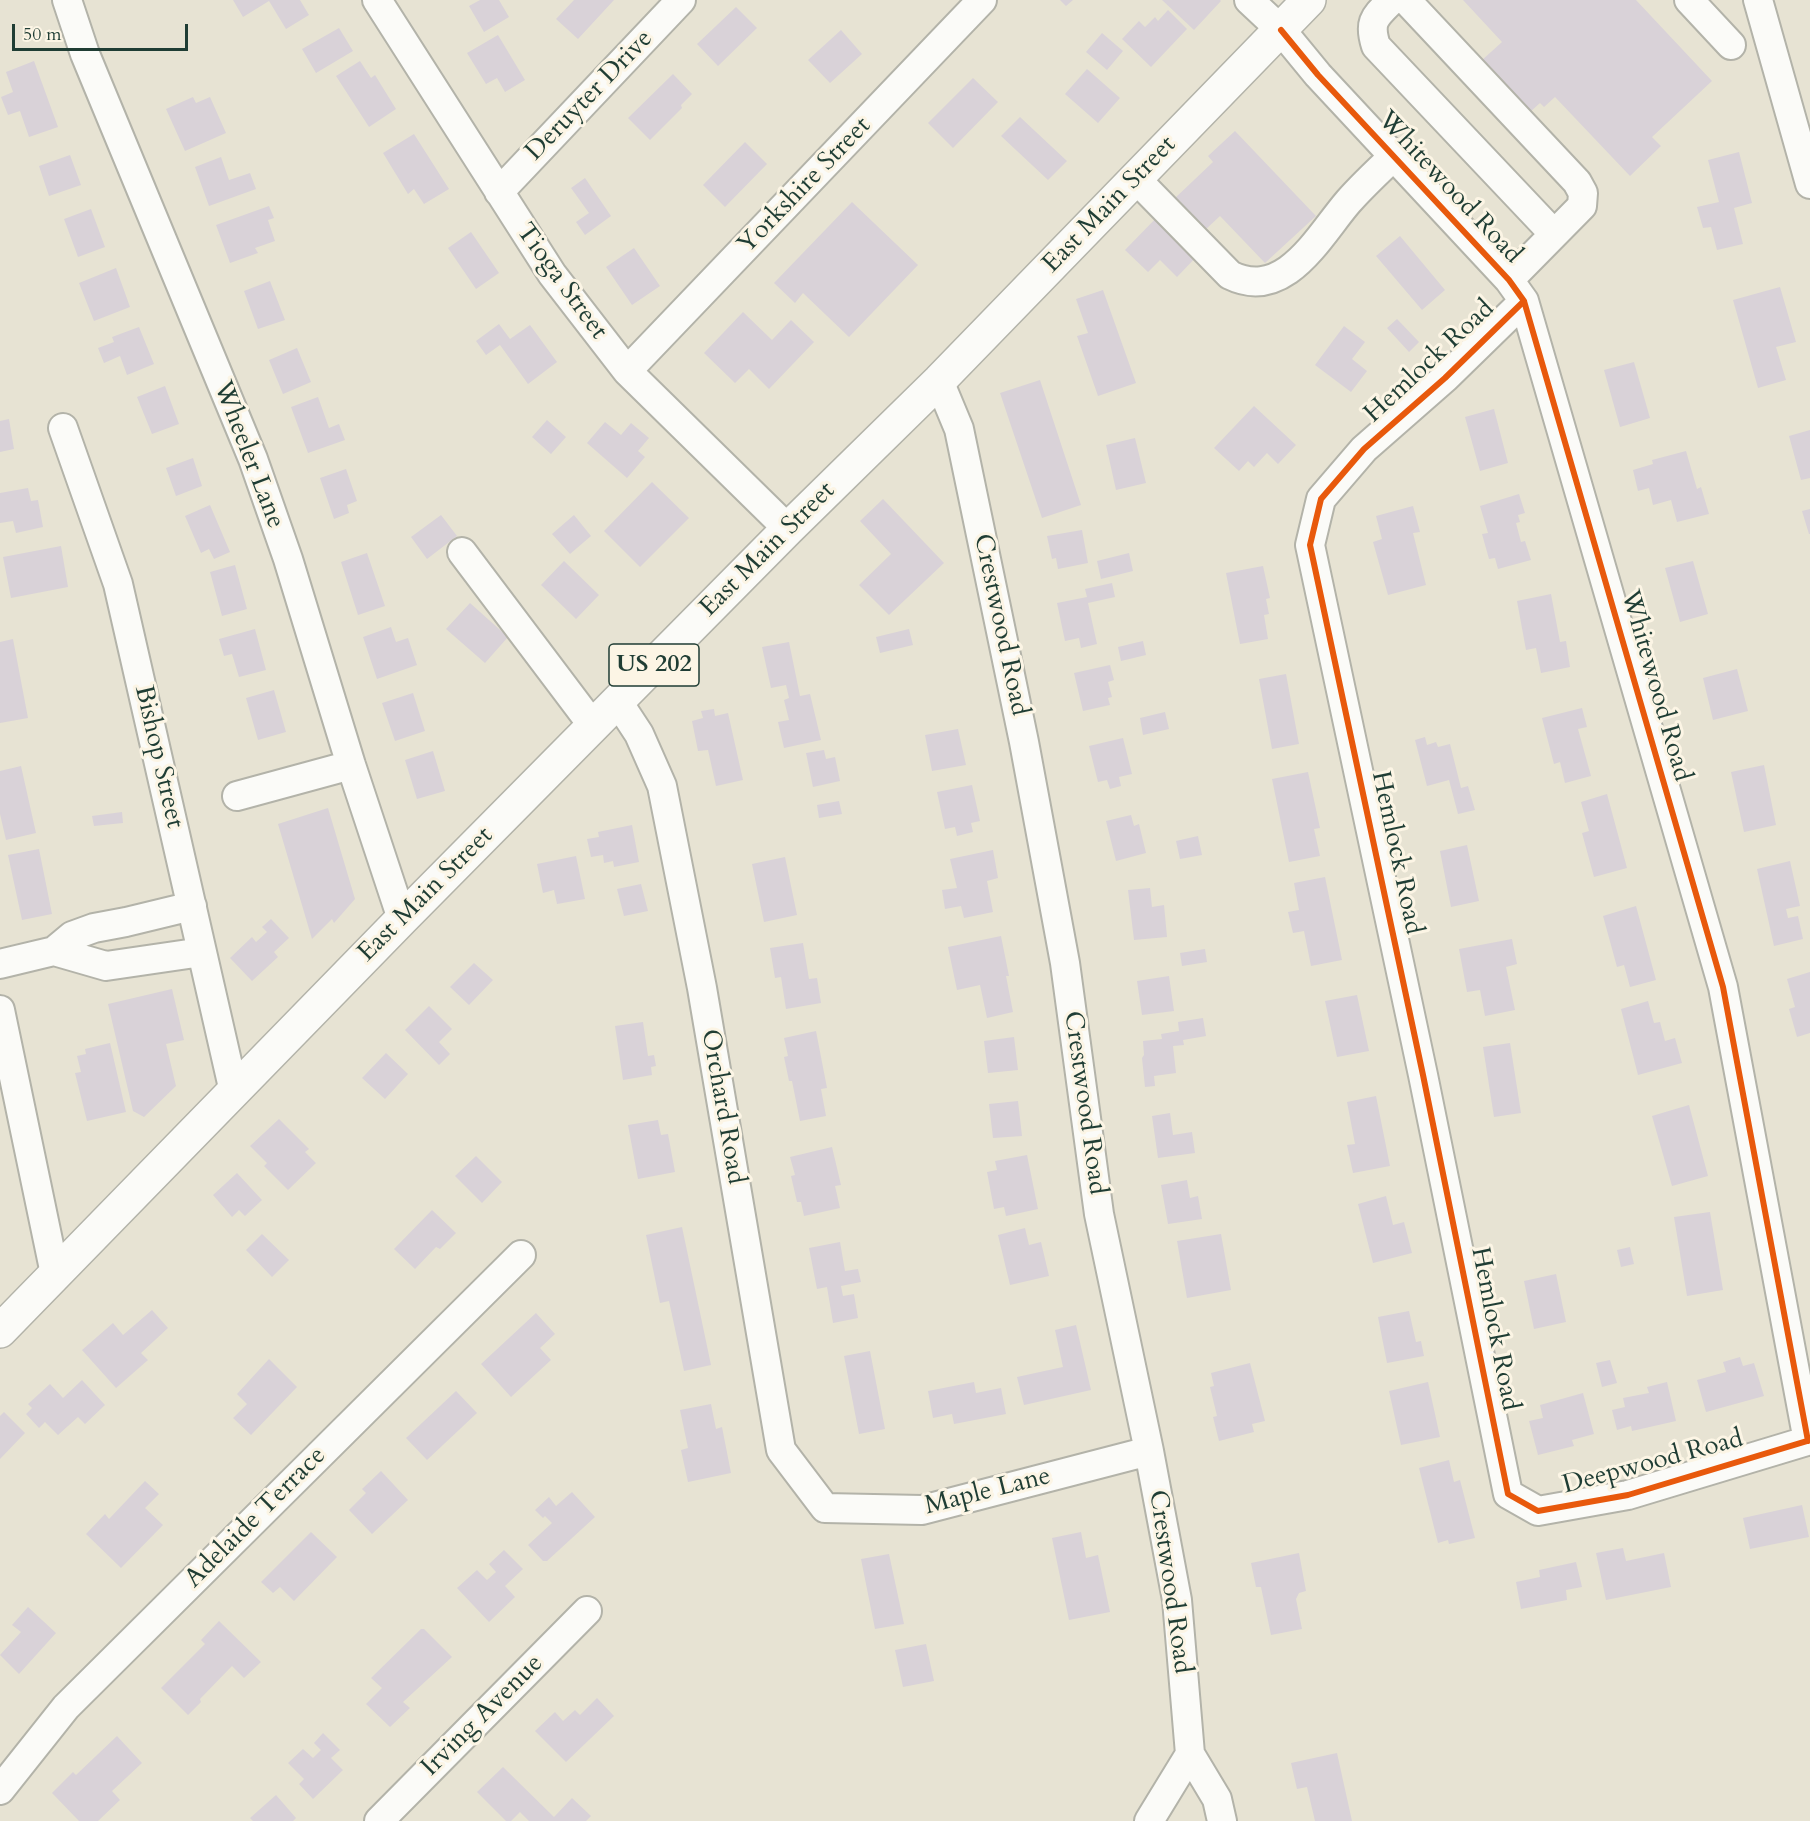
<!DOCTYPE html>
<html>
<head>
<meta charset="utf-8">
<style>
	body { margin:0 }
	#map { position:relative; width:1810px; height:1821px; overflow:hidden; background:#e7e3d3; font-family:Cardo,serif }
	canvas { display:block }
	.scale { position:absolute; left:12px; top:24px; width:176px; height:27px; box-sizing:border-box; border:3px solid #1f3d34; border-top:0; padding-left:8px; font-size:18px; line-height:21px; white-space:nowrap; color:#1f3d34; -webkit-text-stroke:4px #fcf5e5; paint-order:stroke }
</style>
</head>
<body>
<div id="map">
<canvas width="1810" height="1821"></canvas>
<div class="scale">50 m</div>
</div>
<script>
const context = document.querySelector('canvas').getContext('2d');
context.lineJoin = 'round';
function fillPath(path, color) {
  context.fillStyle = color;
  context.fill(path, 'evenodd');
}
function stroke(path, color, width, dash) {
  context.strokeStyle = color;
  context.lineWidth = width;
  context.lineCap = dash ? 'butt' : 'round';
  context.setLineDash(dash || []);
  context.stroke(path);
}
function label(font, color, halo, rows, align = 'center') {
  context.font = font + ' Cardo,serif';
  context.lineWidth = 6;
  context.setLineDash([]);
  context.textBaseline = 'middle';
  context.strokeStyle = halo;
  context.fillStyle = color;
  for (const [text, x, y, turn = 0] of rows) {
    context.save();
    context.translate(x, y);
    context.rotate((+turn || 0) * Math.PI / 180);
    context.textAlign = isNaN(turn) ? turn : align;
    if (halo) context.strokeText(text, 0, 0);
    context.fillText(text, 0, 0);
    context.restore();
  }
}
fillPath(new Path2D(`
	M233,0H300L309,15L286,29L269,1L243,17Z
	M480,0H499L509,17L484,32L469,6Z
	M574,0H614L578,39L556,19Z
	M1060,0H1073L1066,6Z
	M1162,0H1220L1221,1L1194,30Z
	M1463,0H1636L1712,81L1652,137L1661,146L1630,176L1555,97L1544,107L1540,103L1530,112L1481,61L1502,42Z
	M736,7L757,28L718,66L697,44Z
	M1168,10L1187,29L1151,67L1122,39L1139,21L1145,27L1155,17L1158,21Z
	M339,28L353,51L316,73L302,49Z
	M841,30L862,54L830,83L808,60Z
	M1102,33L1123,51L1107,70L1086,52Z
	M498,35L525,80L505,92L497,78L486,84L467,53Z
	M34,61L58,127L29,137L20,111L8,115L1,97L13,92L6,72Z
	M360,61L371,78L375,75L396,109L369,127L336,76Z
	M1087,69L1120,98L1098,123L1065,94Z
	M673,74L692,94L681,105L682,108L650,140L628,118Z
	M973,78L998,102L953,148L928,123Z
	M193,97L196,103L210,97L226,133L185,151L166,109Z
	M1020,117L1067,161L1048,180L1001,136Z
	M1235,131L1316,216L1265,263L1220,216L1204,231L1174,199L1213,162L1208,156Z
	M414,134L449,189L424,204L414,189L408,194L383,153Z
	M745,142L767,164L725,207L703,185Z
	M1739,152L1752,203L1734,208L1743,244L1717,250L1711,227L1703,228L1697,207L1719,202L1708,160Z
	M70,155L81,185L49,196L39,166Z
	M221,157L229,180L250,173L256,189L209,206L195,167Z
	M585,178L611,216L585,235L576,222L589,213L571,188Z
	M852,202L918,265L849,337L803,293L795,303L774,283Z
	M269,206L274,218L268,220L275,241L255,248L258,253L230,263L216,225Z
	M91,209L105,247L78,257L64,219Z
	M1160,214L1201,252L1177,277L1160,260L1148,272L1125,250Z
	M471,232L499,273L476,289L448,248Z
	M1400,236L1445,290L1422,310L1376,256Z
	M634,248L660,286L632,305L606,267Z
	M116,268L130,307L94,321L79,283Z
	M270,281L285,320L258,329L244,291Z
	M1780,287L1796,342L1776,347L1786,380L1758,388L1733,300Z
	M1103,290L1136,383L1098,396L1077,336L1088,333L1076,299Z
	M743,312L772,340L791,320L814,342L769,389L749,369L735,383L704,353Z
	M1397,319L1419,342L1409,352L1387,328Z
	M499,324L510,339L530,325L557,362L528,384L500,345L486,355L476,341Z
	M1344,326L1365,342L1352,359L1367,371L1351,392L1315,365Z
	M139,327L154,364L127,375L120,356L104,363L98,348L114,342L112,337Z
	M297,348L311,382L283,394L269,360Z
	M1634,362L1650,418L1620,427L1604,370Z
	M1040,380L1081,505L1042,518L1000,393Z
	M165,386L179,424L152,434L137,397Z
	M318,397L329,428L339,424L345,440L308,453L291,407Z
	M1254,406L1296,445L1278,464L1267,453L1254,467L1248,461L1239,471L1214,448Z
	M1494,409L1508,463L1480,471L1465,417Z
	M9,419L14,449L0,452V421Z
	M547,420L566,437L551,454L532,437Z
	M605,422L621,435L631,423L649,438L638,451L645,457L627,478L587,443Z
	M1810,430V478L1801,480L1789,436Z
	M1135,438L1146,483L1116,490L1106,445Z
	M1686,451L1697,489L1701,487L1709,514L1677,522L1671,500L1653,505L1649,488L1638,491L1633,470L1653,464L1652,460Z
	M193,458L202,486L176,496L166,468Z
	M346,469L357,501L347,505L349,513L334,519L320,478Z
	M652,482L689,518L640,567L604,531Z
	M28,488L31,501L38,500L43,527L16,533L13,521L0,523V493Z
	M1519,494L1525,513L1518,515L1520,522L1516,523L1521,542L1525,541L1531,560L1498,569L1495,558L1489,559L1482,534L1488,533L1480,506Z
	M883,499L944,563L889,615L859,585L891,554L860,521Z
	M210,505L230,552L214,559L209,549L201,553L185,516Z
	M1413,506L1420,532L1413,533L1426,585L1388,595L1373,542L1382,539L1376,516Z
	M1810,509V534H1809L1802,511Z
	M441,515L457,536L427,559L411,537Z
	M574,515L591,536L570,554L552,534Z
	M1082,530L1088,563L1058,569L1056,558L1052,559L1047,536Z
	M61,546L68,587L11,598L3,557Z
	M367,553L385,606L358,615L341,562Z
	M1129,553L1133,571L1101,579L1097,561Z
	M564,561L599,595L576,619L541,585Z
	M1693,561L1708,614L1680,622L1665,568Z
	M235,565L247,609L222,616L210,572Z
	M1263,566L1270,598L1266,599L1269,614L1264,615L1268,639L1240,644L1226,573Z
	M1112,583L1115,597L1088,603L1097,644L1081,648L1079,638L1065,641L1057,603L1087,597L1085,589Z
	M1551,594L1560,642L1566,641L1570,667L1541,673L1536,648L1526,650L1517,601Z
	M470,603L508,637L485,663L446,629Z
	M391,627L396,642L408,638L417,665L377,679L363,637Z
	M255,629L266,670L239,677L232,654L224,656L219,639Z
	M909,629L913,645L880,653L876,637Z
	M13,639L28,718L0,723V642Z
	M1143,641L1146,655L1121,661L1118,647Z
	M789,642L800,696L810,694L821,740L784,748L778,722L789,720L784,700L789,698L786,685L771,688L762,647Z
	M1110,665L1114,680L1108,682L1112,697L1108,698L1110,705L1083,711L1074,673Z
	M1737,669L1748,711L1713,720L1703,678Z
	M1286,674L1299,744L1272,749L1259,679Z
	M274,690L286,732L258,740L246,698Z
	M413,693L425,731L395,741L382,703Z
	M1582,708L1587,727L1578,729L1591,776L1565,783L1560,762L1554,764L1542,718Z
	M714,709L715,716L728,713L743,780L716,786L708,750L698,751L692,721L703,718L701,711Z
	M1165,712L1169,729L1143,735L1140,718Z
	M958,729L966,765L932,771L925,735Z
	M1425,737L1427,745L1436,742L1438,747L1450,744L1461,788L1468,786L1475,810L1458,814L1449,780L1427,786L1415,740Z
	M1123,738L1132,774L1119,777L1121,786L1110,789L1107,780L1098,782L1089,746Z
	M824,750L826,759L835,757L840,781L813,787L806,753Z
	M433,751L445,791L417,799L405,760Z
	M1764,765L1776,825L1744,832L1731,772Z
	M21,766L36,833L6,840L0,814V771Z
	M1308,772L1320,828L1314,829L1320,856L1289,862L1272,779Z
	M972,785L980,821L971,823L973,832L957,836L955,827L945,829L937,792Z
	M1607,794L1627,868L1594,877L1582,833L1589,831L1581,802Z
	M839,801L842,814L819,818L817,805Z
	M328,808L355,899L334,923L332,919L312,939L278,824Z
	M122,812L123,823L94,826L92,816Z
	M1131,815L1134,826L1139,824L1146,853L1116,861L1106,821Z
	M632,825L639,862L614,867L613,861L604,863L603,855L591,857L587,839L599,837L598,832Z
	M1198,836L1202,855L1180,859L1176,841Z
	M1467,845L1479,901L1451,907L1440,851Z
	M39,849L52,914L22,920L8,855Z
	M993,850L998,878L987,881L993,912L964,918L961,906L945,909L942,890L957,888L950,859Z
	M576,856L585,899L557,904L554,890L543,893L537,864Z
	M785,857L797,915L764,922L752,864Z
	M1790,861L1800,906L1786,909L1788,918L1798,916L1803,939L1774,946L1757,869Z
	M1325,877L1342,960L1311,966L1304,931L1293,933L1288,912L1299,910L1294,883Z
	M641,884L648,911L624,916L617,889Z
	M1150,888L1152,907L1164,905L1167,937L1134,940L1128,890Z
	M1636,906L1656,980L1630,987L1624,965L1617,967L1603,916Z
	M271,919L289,938L274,952L278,957L252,981L230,958L252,937L256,942L267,932L262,927Z
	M1001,936L1009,976H1006L1013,1012L987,1018L980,985L957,990L948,947Z
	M1512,939L1517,964L1506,967L1515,1010L1485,1016L1480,990L1467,992L1459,949Z
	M803,943L809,979L817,978L821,1003L786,1009L781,977L775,978L770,948Z
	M1205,949L1207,962L1182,966L1180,953Z
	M474,963L493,980L469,1005L450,987Z
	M1810,972V1033L1797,1037L1789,1009L1795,1007L1787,979Z
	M1169,976L1174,1011L1142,1015L1137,981Z
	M172,989L184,1040L166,1044L176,1086L144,1117L133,1111L108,1004Z
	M1357,995L1369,1051L1337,1057L1325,1001Z
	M1648,1001L1654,1023L1660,1022L1665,1041L1675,1038L1682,1063L1638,1075L1621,1009Z
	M429,1006L452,1029L439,1042L450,1054L439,1065L405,1030Z
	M1203,1018L1206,1036L1183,1040L1184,1045L1173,1046L1176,1073L1154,1076L1155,1086L1145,1087L1142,1058L1144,1055L1143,1041L1162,1039L1161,1034L1179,1031L1178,1022Z
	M643,1022L648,1056L654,1055L656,1066L651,1067L652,1075L623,1080L615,1026Z
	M816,1031L827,1088L821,1089L826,1116L800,1121L792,1081H789L784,1057L788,1056L784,1038Z
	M1014,1037L1018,1070L988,1073L984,1041Z
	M110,1043L126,1112L87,1121L75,1073L81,1072L77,1056L86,1054L85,1049Z
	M1510,1043L1521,1113L1494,1117L1483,1047Z
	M386,1053L408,1074L385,1099L362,1078Z
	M1376,1096L1390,1166L1353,1173L1347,1145L1355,1144L1347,1102Z
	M1018,1101L1022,1136L993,1138L989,1104Z
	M1689,1105L1708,1176L1672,1186L1652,1116Z
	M1170,1113L1173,1135L1192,1132L1195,1153L1158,1158L1152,1116Z
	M279,1119L309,1149L305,1152L316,1163L288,1190L264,1166L267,1163L250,1146Z
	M658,1120L661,1135L668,1134L675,1172L638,1179L628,1125Z
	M832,1147L841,1185L835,1186L840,1208L804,1216L801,1202H797L791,1176L795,1175L790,1157Z
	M1027,1155L1038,1209L1006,1216L1004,1207L994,1209L987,1172L997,1170L995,1161Z
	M476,1156L502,1182L482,1203L455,1176Z
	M237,1173L262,1200L245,1216L239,1210L232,1217L213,1195Z
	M1187,1180L1190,1198L1198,1196L1202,1219L1168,1224L1161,1185Z
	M1386,1196L1393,1225L1404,1222L1412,1253L1373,1263L1358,1204Z
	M432,1210L456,1233L440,1249L436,1247L415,1269L394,1249Z
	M1710,1212L1723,1290L1687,1296L1674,1217Z
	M682,1227L711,1365L684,1371L669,1301L660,1303L646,1235Z
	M1025,1228L1029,1245L1041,1242L1049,1276L1010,1285L998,1235Z
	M262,1234L289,1260L272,1277L246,1250Z
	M1221,1234L1231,1290L1187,1298L1177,1241Z
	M840,1242L845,1271L858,1269L861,1282L841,1286L843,1296L854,1294L858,1318L833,1323L827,1287L817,1289L809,1248Z
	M1630,1247L1634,1264L1621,1267L1617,1250Z
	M1556,1274L1566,1322L1534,1329L1524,1281Z
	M152,1310L168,1328L141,1353L148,1360L116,1388L82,1350L113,1323L123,1335Z
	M1409,1311L1416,1342L1421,1341L1424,1356L1387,1363L1378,1317Z
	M536,1313L555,1334L540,1348L551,1360L511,1397L481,1364Z
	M1076,1325L1091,1390L1024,1405L1017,1377L1063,1367L1055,1330Z
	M870,1351L885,1429L859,1434L844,1356Z
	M1740,1357L1743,1366L1754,1363L1764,1396L1706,1412L1697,1380L1726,1372L1723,1362Z
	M269,1359L297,1387L251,1435L233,1418L247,1404L237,1394Z
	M1610,1360L1617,1383L1602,1387L1596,1363Z
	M1250,1363L1265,1421L1252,1424L1254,1432L1219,1441L1213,1417L1217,1416L1210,1387L1214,1386L1211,1373Z
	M82,1380L105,1405L85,1424L78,1417L58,1435L45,1422L39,1428L26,1414L32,1408L28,1404L50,1384L63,1398Z
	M974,1382L976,1393L1001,1388L1006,1414L954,1424L952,1414L933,1418L928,1391Z
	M1428,1382L1440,1437L1401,1445L1389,1391Z
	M1667,1382L1676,1421L1632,1431L1631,1426L1617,1430L1612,1410L1625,1407L1623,1398L1649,1393L1647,1387Z
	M456,1391L477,1413L427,1460L406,1438Z
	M1583,1393L1594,1434L1572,1440L1574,1446L1538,1455L1529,1421L1543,1418L1540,1405Z
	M711,1404L716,1429L722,1427L731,1473L688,1482L681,1450L688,1448L680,1410Z
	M4,1412L25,1433L0,1459V1416Z
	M1449,1460L1454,1482L1460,1480L1475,1538L1449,1544L1448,1540L1438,1543L1419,1468Z
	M381,1471L408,1500L372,1534L349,1510L366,1493L362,1489Z
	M145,1481L159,1494L145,1508L163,1525L121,1568L86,1534L105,1514L109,1519Z
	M572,1492L595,1517L547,1561H543L528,1545L552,1523L545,1516L543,1518L535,1510L549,1497L556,1506Z
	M1802,1505L1809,1537L1750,1549L1743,1518Z
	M311,1532L337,1557L294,1601L280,1587L273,1593L261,1582Z
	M1081,1532L1086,1558L1098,1555L1110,1612L1069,1620L1052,1538Z
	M1623,1548L1626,1561L1664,1553L1671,1587L1606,1600L1596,1553Z
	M504,1550L523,1569L505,1586L515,1597L489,1622L457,1588L477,1570L487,1580L496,1572L489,1564Z
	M1299,1553L1306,1591L1299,1593L1296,1599L1302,1629L1271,1635L1261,1587H1256L1251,1563Z
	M889,1554L904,1624L875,1629L861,1559Z
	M1576,1562L1582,1587L1566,1590L1567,1600L1521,1609L1516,1582L1540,1577L1539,1570Z
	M28,1607L56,1633L19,1674L0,1655L21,1632L12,1625Z
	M219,1621L261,1662L244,1678L232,1666L200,1699L201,1702L188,1715L161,1688L205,1644L201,1640Z
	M421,1629H424L452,1657L403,1702L410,1708L390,1727L366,1704L382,1688L371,1678Z
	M926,1644L934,1681L903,1687L895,1650Z
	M597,1698L614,1716L566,1762L535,1731L555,1712L563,1721L575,1710L580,1715Z
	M323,1733L340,1750L331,1758L343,1770L313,1799L299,1784L304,1779L288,1763L303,1749L313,1758L321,1750L314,1743Z
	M117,1736L142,1763L112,1791L120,1800L98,1821H79L52,1793L73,1772L76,1775Z
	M1337,1753L1352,1821H1315L1307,1787L1297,1789L1291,1763Z
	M503,1767L554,1817L572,1798L591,1816L586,1821H529L520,1812L511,1821H506L477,1792Z
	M276,1795L296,1818L293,1821H253L250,1818Z`), '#d9d2d8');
const minor = new Path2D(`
	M67,0L85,54L253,459L288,559L351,765L402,919
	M377,0L552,274L627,371L788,529
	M1249,0L1281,30L1318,75L1509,280L1524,301L1723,987L1808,1441
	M1392,0C1375,17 1368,21 1376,46L1554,234
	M1406,0L1577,182L1583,193L1582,206L1509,280
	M1689,0L1731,45
	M1758,0L1810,184
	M1136,179L1230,275C1285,302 1318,237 1348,202C1362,186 1378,171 1394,156
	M499,192L681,0
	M1524,301L1445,378L1364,449L1321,499L1310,545L1423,1075L1508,1494L1538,1511L1628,1495L1810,1440
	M627,371L982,0
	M939,381L959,429L1024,742L1065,963L1099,1214L1149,1451L1177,1600L1190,1754L1149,1821
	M63,428L118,584L234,1092
	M462,552L594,727
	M618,702L639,734L662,786L702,988L781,1450L825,1508L922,1510L1149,1451
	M237,796L351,765
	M54,951L106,966L202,952
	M0,964L54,951L72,936L94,928L126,922L192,906
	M0,1010L55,1274
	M1190,1754L1217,1799L1222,1821
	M0,1790L66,1707L521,1255
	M379,1821L587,1611`);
const highway = new Path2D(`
	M0,1331L402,919L788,529L939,381L1309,0`);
stroke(minor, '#b3b3a9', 32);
stroke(highway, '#b3b3a9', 36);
stroke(minor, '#fbfbf8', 28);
stroke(highway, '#fbfbf8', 33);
stroke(new Path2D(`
	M1281,30L1318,75L1509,280L1524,301L1723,987L1808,1441
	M1524,301L1445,378L1364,449L1321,499L1310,545L1423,1075L1508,1494L1538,1511L1628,1495L1810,1440`), '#e8590c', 6);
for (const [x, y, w] of [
	[654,665,90]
]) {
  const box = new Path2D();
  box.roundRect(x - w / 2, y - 21, w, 42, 4.5);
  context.fillStyle = '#fcf5e5';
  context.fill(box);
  stroke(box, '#1f3d34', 1.5);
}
label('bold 24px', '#1f3d34', null, [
	["US 202",654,665]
]);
label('26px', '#1f3d34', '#fcf5e5', [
	["Deruyter Drive",590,96,-46],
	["Yorkshire Street",805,186,-46],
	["Whitewood Road",1449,188,47],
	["East Main Street",1110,205,-46],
	["Tioga Street",561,282,54],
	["Hemlock Road",1430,362,-43],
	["Wheeler Lane",248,455,69],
	["East Main Street",768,550,-45],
	["Crestwood Road",1000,625,78],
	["Whitewood Road",1655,686,74],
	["Bishop Street",158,757,77],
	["Hemlock Road",1396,853,78],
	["East Main Street",426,895,-45],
	["Crestwood Road",1084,1103,82],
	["Orchard Road",722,1107,80],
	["Hemlock Road",1494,1329,79],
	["Deepwood Road",1653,1463,-15],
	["Maple Lane",988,1492,-14],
	["Adelaide Terrace",256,1518,-45],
	["Crestwood Road",1169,1582,82],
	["Irving Avenue",483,1716,-45]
]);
</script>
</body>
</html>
